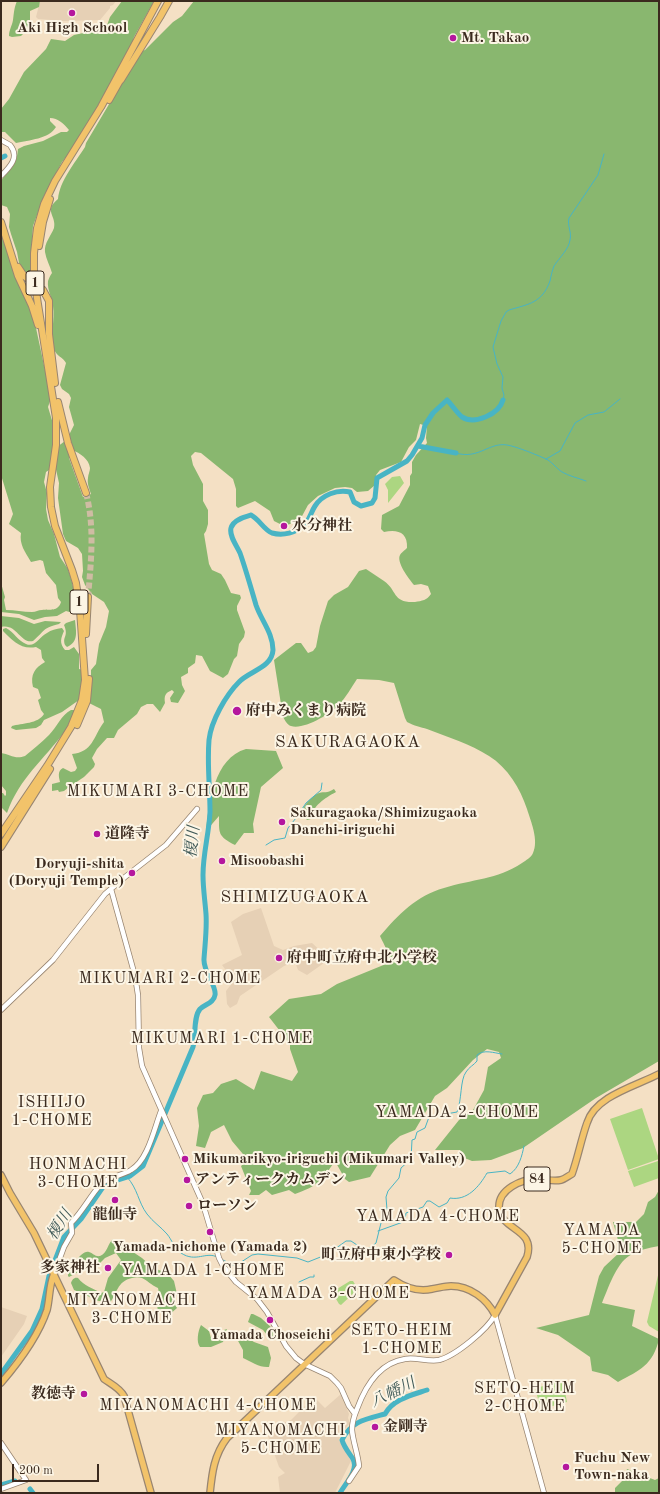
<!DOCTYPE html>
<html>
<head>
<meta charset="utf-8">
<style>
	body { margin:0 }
	#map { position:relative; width:660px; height:1494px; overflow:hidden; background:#f4e0c4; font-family:"Old Standard TT",serif }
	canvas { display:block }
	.frame { position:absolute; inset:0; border:2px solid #3b2a1e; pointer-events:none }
	.scale { position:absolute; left:12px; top:1464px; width:87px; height:18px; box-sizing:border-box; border:2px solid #3b2a1e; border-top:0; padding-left:5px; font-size:12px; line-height:14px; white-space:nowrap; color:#3b2a1e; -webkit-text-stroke:3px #fcf5e5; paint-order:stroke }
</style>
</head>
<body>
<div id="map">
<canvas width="660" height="1494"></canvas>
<div class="frame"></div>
<div class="scale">200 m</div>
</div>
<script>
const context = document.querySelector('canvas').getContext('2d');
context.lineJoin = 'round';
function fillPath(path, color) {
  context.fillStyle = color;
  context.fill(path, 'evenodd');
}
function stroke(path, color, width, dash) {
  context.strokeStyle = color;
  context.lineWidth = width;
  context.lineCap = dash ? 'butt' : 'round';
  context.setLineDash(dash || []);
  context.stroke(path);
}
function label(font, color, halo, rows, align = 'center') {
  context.font = font + ' "Old Standard TT","Noto Serif JP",serif';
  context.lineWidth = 4;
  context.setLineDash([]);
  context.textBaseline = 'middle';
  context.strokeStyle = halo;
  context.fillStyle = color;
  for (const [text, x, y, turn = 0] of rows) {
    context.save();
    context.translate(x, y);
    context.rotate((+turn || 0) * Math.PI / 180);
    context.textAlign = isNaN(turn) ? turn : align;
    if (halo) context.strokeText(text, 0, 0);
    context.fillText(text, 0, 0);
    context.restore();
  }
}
fillPath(new Path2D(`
	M40,1H116L113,5L110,6V8L100,20L64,21L38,19L36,17Z
	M261,908L274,946L283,950L294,946L312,943L323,953L324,963L307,975L298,970L295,962L284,966L240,996L237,1004L230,1008L227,1004L226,991L233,982V980L222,965L242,955L231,922L243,914Z
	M1,1307L27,1316L24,1324L1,1357Z
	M341,1394L349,1414L348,1418L350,1423L345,1429L339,1440L351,1461L335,1493H280L278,1477L285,1473L279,1467L268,1436L280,1424L291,1420L314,1397L325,1408Z`), '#e6d0b5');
fillPath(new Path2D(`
	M400,476L404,483L388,503V490L385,484L392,477Z
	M642,1108L659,1159L628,1170L610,1119Z
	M658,1161L659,1178L634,1187L628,1171Z
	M659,1271V1332L649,1326L647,1322Z
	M350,1281H353L358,1289L341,1305L339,1304L332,1292Z
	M561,1381L563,1382L567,1402L542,1409L541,1408L535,1389L536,1388Z`), '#acd681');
fillPath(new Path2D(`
	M17,1H40L39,7L30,11V21L25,32L21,36L12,37L9,36C9,30 12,26 13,20C14,13 14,8 17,1Z
	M122,1H154L134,37L130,51L79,141L62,162L44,196L33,226L30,272V275H27L19,263L17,252L11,234L9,227L10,214L7,207L1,205V181C11,167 16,168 18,149L24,146L43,141L61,132H67L69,130C64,124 58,118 50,118V121L56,127C49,139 29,140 16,143L5,132H1V109L9,99L24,72L46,49L51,39L65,41L74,35L106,28L110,17Z
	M194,1H659V1061L596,1098L523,1148L491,1160L472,1161L462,1157L460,1150H435L459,1120L473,1110L484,1090L488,1067L501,1058L499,1052L487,1049L473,1060L447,1088L435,1096L415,1130L400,1136L390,1145L370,1177L349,1182L345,1179L335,1161C322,1180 318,1186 295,1194L289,1190L272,1195L266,1190L259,1195H249L251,1191L241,1166L248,1160L232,1141L224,1125L211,1132L205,1148L196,1146L199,1126L197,1108L203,1095L213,1093L221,1084L236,1079L254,1090L261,1071L292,1081L298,1072L290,1049V1044L269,1017L289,999L321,994L337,984L386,964C391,954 384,945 380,936C399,914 416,896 444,888C472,879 497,880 522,863C526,860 531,858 533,853C539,840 531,822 527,809C520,788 508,768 489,756C470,744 448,737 427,729C421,727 414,726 407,722L405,718L394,683L379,680L357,679C351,688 346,697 339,705C330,714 304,730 291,726C287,725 285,720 283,717L274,660L296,643H301L308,653L313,651L316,647L320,626L328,601L334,595L348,587L359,571L366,569C372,573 378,577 384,581C398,591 392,603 415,602C422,601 427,600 431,594L428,586L421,584L414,585C409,579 396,562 400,555C401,553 405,550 407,548C408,532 397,529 384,532L381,529L382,515L399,506L410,485V476L412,473V462L416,455L427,443L426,438L427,426L420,424L416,440L409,447L401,462L380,470L376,475L375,485L368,491L357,492L352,488L345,487L335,488L318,496L308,505L301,518L288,525H282L274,521L270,511L255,501L238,508L236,506V489L233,479L201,453L195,452L191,456L193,465L203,484V501L208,510V524L206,531L204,534L209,564L212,570L221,574L225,580L231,593L240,595L241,598L237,606V610L245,632L244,637L239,644L237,656L234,659L228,674L223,678L210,671L202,656L196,655L195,663L188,668V673L181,677L182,685L185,691L178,703L171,702L170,698L174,692L172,690C165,693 164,696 165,703L160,712L153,704H147L141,707L137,714L118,730L114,738H107L97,749L92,758L95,764L94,767L84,777L69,787L64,791L59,792L58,790L52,791V784L60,782C59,777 57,771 63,768L71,772L75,771L77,768L72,754C93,752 93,737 104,722L101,709L89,703L91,691V670L96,664L99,644L106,627L109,611L104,602L92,594L85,585L82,577L83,571L82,554L78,548L66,541L63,534L58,498L59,483L55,465L57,447L65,441L69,451V458L83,497L91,494C89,488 87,483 88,478C88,475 90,471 90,468C89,459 80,453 72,450L68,437L74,425L69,407L71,398L69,394L62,389L60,385L66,363C63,357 56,356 54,349C50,335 55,320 53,306C52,297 47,290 48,281C49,278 50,276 52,273C50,266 46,259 45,252C44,243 51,236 54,228C57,216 43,211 58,199C60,180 75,163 85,147L86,143L140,52L145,50L173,22L182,16Z
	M1,234L4,237L15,274L32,313L36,328L48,384L50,401L48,407L54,427L52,468L46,472L44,482L47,493L46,509L48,520L54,534L60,557L68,569L72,582L75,596V609L73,613L66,611L57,616L45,617L34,620L19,614L1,612V583L5,597L4,600L6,610C15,610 23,612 32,612C36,612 38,610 42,610C50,609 58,612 61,602L58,598L56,585L46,573L43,561L40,560L31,562C25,552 19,544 21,533L9,524L13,514L1,475V438L2,435L1,430Z
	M1,616L19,618L34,624L45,621L61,622L59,624C42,628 45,631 33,641C20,644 17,623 1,627Z
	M75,620C76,631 79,642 67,647L65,645C62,636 69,637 64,625L66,623Z
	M6,628C14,632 18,641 26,644C35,648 39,637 47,633C51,630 56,629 62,628L64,631C61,638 59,643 65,650H69L74,647L79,654V669L83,670L79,700L62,712L44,720L41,725L36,728L16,730L11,728L12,726C22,723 38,724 44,714L41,710L38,700L41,698L38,689L33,687C30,674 35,668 45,662L42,658L41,650L36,647C21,650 13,641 3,631V629Z
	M71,710H74L76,712C72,718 69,725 65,731C43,761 20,777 7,813L1,807V793H3L5,796L6,795V791L1,785V753C10,754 15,760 25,756C33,749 41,743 49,735C57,727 61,715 71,710Z
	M246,749L276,751L283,768L261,787L253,824L254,833H244L235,845C218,836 219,834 219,816L206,831C209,803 214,758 246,749Z
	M334,789L336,792C325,798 312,806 311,819L307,820L303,815L302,810C305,804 313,795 319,793C325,791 326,794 334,789Z
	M659,1190V1246C649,1248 637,1250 629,1256C616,1264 608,1289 602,1303L635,1310L632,1326L659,1339C653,1365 640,1370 618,1382L608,1375L592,1371L590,1357L558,1335L536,1328L589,1315L599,1276L604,1267L621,1251L613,1222H636L644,1214L648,1202L655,1197Z
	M113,1239H117L124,1246L142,1258L152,1267L168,1274L174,1281L177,1294L173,1301L177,1308L169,1315L163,1314L158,1311L156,1299L159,1293L158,1288C151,1285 147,1280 142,1278C139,1277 135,1277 132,1278C117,1281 117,1294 109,1304L104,1301C97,1302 93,1299 86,1295C83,1293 78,1292 74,1290L71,1283C72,1280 74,1277 78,1278C84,1286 93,1288 101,1293L104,1292L108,1278L121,1260L116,1253L105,1258L95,1268L89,1270H82L69,1277L68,1276C68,1270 82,1249 89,1252C93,1253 95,1257 100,1256C107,1254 108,1243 113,1239Z
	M251,1314H253L261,1318L273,1329V1338L267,1335L263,1330L248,1322Z
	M201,1325L209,1331L211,1338L215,1340L224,1330L227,1329L223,1342L211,1347H200C196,1342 198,1331 201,1325Z
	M239,1337H246L254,1342L268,1347L271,1358L269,1367C260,1368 252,1362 243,1358V1350L237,1339Z
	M627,1469L655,1480L659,1478V1493H615V1488L624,1479Z`), '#89b76f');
stroke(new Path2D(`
	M503,400L504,395L502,388L503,377L497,364L493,347L501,321L506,312L509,310C529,304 542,303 550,281C551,276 552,271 554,266C559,258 569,249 570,240C572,232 567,226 569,218L598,175L604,154
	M456,453C478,460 489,442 507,445C515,446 540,456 548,460C553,463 557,469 562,472C569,476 578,478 586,481
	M546,459L560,451L575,423L588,415L604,412L620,399
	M300,812L306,803L321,790L322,783
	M266,845L274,840L285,838L288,828L296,818
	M127,1177C138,1189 138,1202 147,1214C153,1222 161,1227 167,1234C172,1240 174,1248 181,1253C196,1263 206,1251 217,1257
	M378,1231L403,1222L405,1220L406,1213L423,1207L427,1201H430L439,1207L447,1203L450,1198C467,1201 479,1187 487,1173L505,1171L510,1174C519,1168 522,1156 524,1146
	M221,1259L235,1266L252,1255L258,1254L297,1258L308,1262L328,1254L346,1241H351L363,1249L370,1248L376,1243L381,1223L387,1210L386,1197L388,1191L399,1178L401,1168L411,1159L412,1140L415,1139L417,1132L425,1128L429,1117L457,1112C462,1100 460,1080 466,1072C469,1067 474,1065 477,1061V1055C484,1049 494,1053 502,1054
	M299,1282L310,1277H314V1275`), '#48b4c4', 1);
stroke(new Path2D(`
	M1,158L5,156
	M418,446L456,453
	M1,1374L32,1331L42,1309L49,1276L64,1237L81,1219L103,1187L111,1182L130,1176L143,1166L193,1047C196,1037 193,1017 200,1009C205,1004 214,1003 215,995C217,986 203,972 204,959C205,944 207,929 206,914C205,901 203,888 203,875C203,853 209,834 210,812C210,788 207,764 209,740C211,721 226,695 239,682C249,671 272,668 273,650C273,633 261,620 256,605C251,588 246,570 240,553C237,546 229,536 231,528C233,520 244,517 251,515C259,519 264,530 272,533C283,536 296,533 304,525C309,521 311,512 315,506C322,495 337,489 350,492L354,502L361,506L372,503L375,498L377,478L407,461L412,455L422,438L425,425L433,413L447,400C452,405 457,413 462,417C475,425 499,414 503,400
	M1,1485L15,1481
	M30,1489L33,1493
	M340,1493C345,1484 359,1470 353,1459C349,1453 344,1447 342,1440C351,1421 366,1419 385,1414C393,1399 412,1395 427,1390`), '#48b4c4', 5);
stroke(new Path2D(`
	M86,493C95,527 91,562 88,597`), '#cfbca3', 6, [6, 3]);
const minor = new Path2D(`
	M1,140L10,145C20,157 10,167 1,176
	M111,889L135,976L138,995L139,1048L142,1066L203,1204L219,1258L223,1266L236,1282L257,1299L267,1312L286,1346L296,1358L304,1364L330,1376L337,1383L341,1388L349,1406L355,1414
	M1,1010L53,960L105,894L125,877L166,845L197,809
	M54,1274L64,1247L72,1233L71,1223C83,1211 90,1196 101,1184C109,1176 122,1176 131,1170C148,1160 154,1129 161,1111
	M495,1315L544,1493
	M1,1443L26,1480L1,1489
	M349,1481L359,1466C358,1454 353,1442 352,1430C352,1423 354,1416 357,1409C365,1387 379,1363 405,1359C416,1357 428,1362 439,1360C455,1356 487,1330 495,1315`);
const major = new Path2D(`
	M1,1175L10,1193L34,1233L104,1379C111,1384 120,1388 124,1396L151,1493
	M495,1315L527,1257C536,1228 501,1231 499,1208C498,1189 522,1179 537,1179C545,1179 553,1182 561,1180C565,1179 568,1176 572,1174C578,1157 581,1140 587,1123C595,1096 636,1086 659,1074
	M1,1383C19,1362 38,1337 47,1310C50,1298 49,1285 54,1274
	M210,1493C212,1473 214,1455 227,1438L394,1280C406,1288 419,1292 432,1289C439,1288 444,1286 451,1286C470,1286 487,1299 495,1315`);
const highway = new Path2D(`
	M121,80L160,17L169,1
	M109,100L122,77
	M1,222L18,276L32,306L38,325
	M39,246L43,222L50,199
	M18,267L24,276L30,280
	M43,290L49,301V334L55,383
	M58,402L68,443L86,493
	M86,634L88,597
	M77,725L87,701L89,679
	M1,834L47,766L71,727L82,700L85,680L80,610L76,583L72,570L55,526L51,507L50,487L56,445V418L34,279V253L37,228L44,204L55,181L101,107L158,1
	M1,847L50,769`);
stroke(minor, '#988571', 6);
stroke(major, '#988571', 8);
stroke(highway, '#988571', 8);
stroke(minor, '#fff', 4.5);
stroke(major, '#f2c36a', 5.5);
stroke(highway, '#f2c36a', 6);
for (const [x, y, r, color] of [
	[72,13,4,"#b5179e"],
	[453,38,4,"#b5179e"],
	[284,526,4,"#b5179e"],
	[237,711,5,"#b5179e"],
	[282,822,4,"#b5179e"],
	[97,834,4,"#b5179e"],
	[222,861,4,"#b5179e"],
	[132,873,4,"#b5179e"],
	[279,958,4,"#b5179e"],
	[185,1159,4,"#b5179e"],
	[187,1180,4,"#b5179e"],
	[115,1200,4,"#b5179e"],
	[189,1206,4,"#b5179e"],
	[210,1232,4,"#b5179e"],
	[449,1255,4,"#b5179e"],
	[108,1268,4,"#b5179e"],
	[270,1320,4,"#b5179e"],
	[84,1394,4,"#b5179e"],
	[375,1427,4,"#b5179e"],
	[566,1467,4,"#b5179e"]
]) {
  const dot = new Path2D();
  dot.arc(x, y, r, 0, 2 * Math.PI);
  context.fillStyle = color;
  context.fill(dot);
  stroke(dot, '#fcf5e5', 1.5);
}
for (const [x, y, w] of [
	[35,283,18],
	[79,602,18],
	[537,1179,26]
]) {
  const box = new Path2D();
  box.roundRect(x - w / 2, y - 12, w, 24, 3);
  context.fillStyle = '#fcf5e5';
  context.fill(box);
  stroke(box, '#3b2a1e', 1);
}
label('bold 14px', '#3b2a1e', null, [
	["1",35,283],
	["1",79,602],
	["84",537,1179]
]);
label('bold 15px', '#3b2a1e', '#fcf5e5', [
	["Aki High School",72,28,"center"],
	["Mt. Takao",461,38],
	["水分神社",292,526],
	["府中みくまり病院",246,711],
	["Sakuragaoka/Shimizugaoka",290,813],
	["Danchi-iriguchi",290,830],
	["道隆寺",105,834],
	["Misoobashi",230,861],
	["Doryuji-shita",124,864,"right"],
	["(Doryuji Temple)",124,881,"right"],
	["府中町立府中北小学校",287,958],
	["Mikumarikyo-iriguchi (Mikumari Valley)",193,1159],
	["アンティークカムデン",195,1180],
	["ローソン",197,1206],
	["龍仙寺",115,1215,"center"],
	["Yamada-nichome (Yamada 2)",210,1247,"center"],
	["町立府中東小学校",441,1255,"right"],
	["多家神社",100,1268,"right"],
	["Yamada Choseichi",270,1335,"center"],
	["教徳寺",76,1394,"right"],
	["金剛寺",383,1427],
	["Fuchu New",574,1458],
	["Town-naka",574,1475]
], 'left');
context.letterSpacing = '1px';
label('16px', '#3b2a1e', '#fcf5e5', [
	["MIKUMARI 3-CHOME",158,792],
	["MIKUMARI 2-CHOME",170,979],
	["MIKUMARI 1-CHOME",222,1039],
	["ISHIIJO",52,1103],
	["1-CHOME",52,1121],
	["YAMADA 2-CHOME",457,1113],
	["HONMACHI",78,1165],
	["3-CHOME",78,1183],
	["YAMADA 4-CHOME",438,1217],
	["YAMADA",602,1231],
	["5-CHOME",602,1249],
	["YAMADA 1-CHOME",203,1271],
	["YAMADA 3-CHOME",328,1294],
	["MIYANOMACHI",132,1301],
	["3-CHOME",132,1319],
	["SETO-HEIM",402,1331],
	["1-CHOME",402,1349],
	["SETO-HEIM",525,1389],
	["2-CHOME",525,1407],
	["MIYANOMACHI 4-CHOME",208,1406],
	["MIYANOMACHI",281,1431],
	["5-CHOME",281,1449]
]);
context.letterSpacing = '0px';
label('italic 16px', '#405a58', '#fcf5e5', [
	["榎川",193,842,-84],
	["榎川",60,1225,-57],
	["八幡川",393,1393,-26]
]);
context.letterSpacing = '1px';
label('17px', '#3b2a1e', '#fcf5e5', [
	["SAKURAGAOKA",348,743],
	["SHIMIZUGAOKA",295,898]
]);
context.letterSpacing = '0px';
</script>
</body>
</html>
